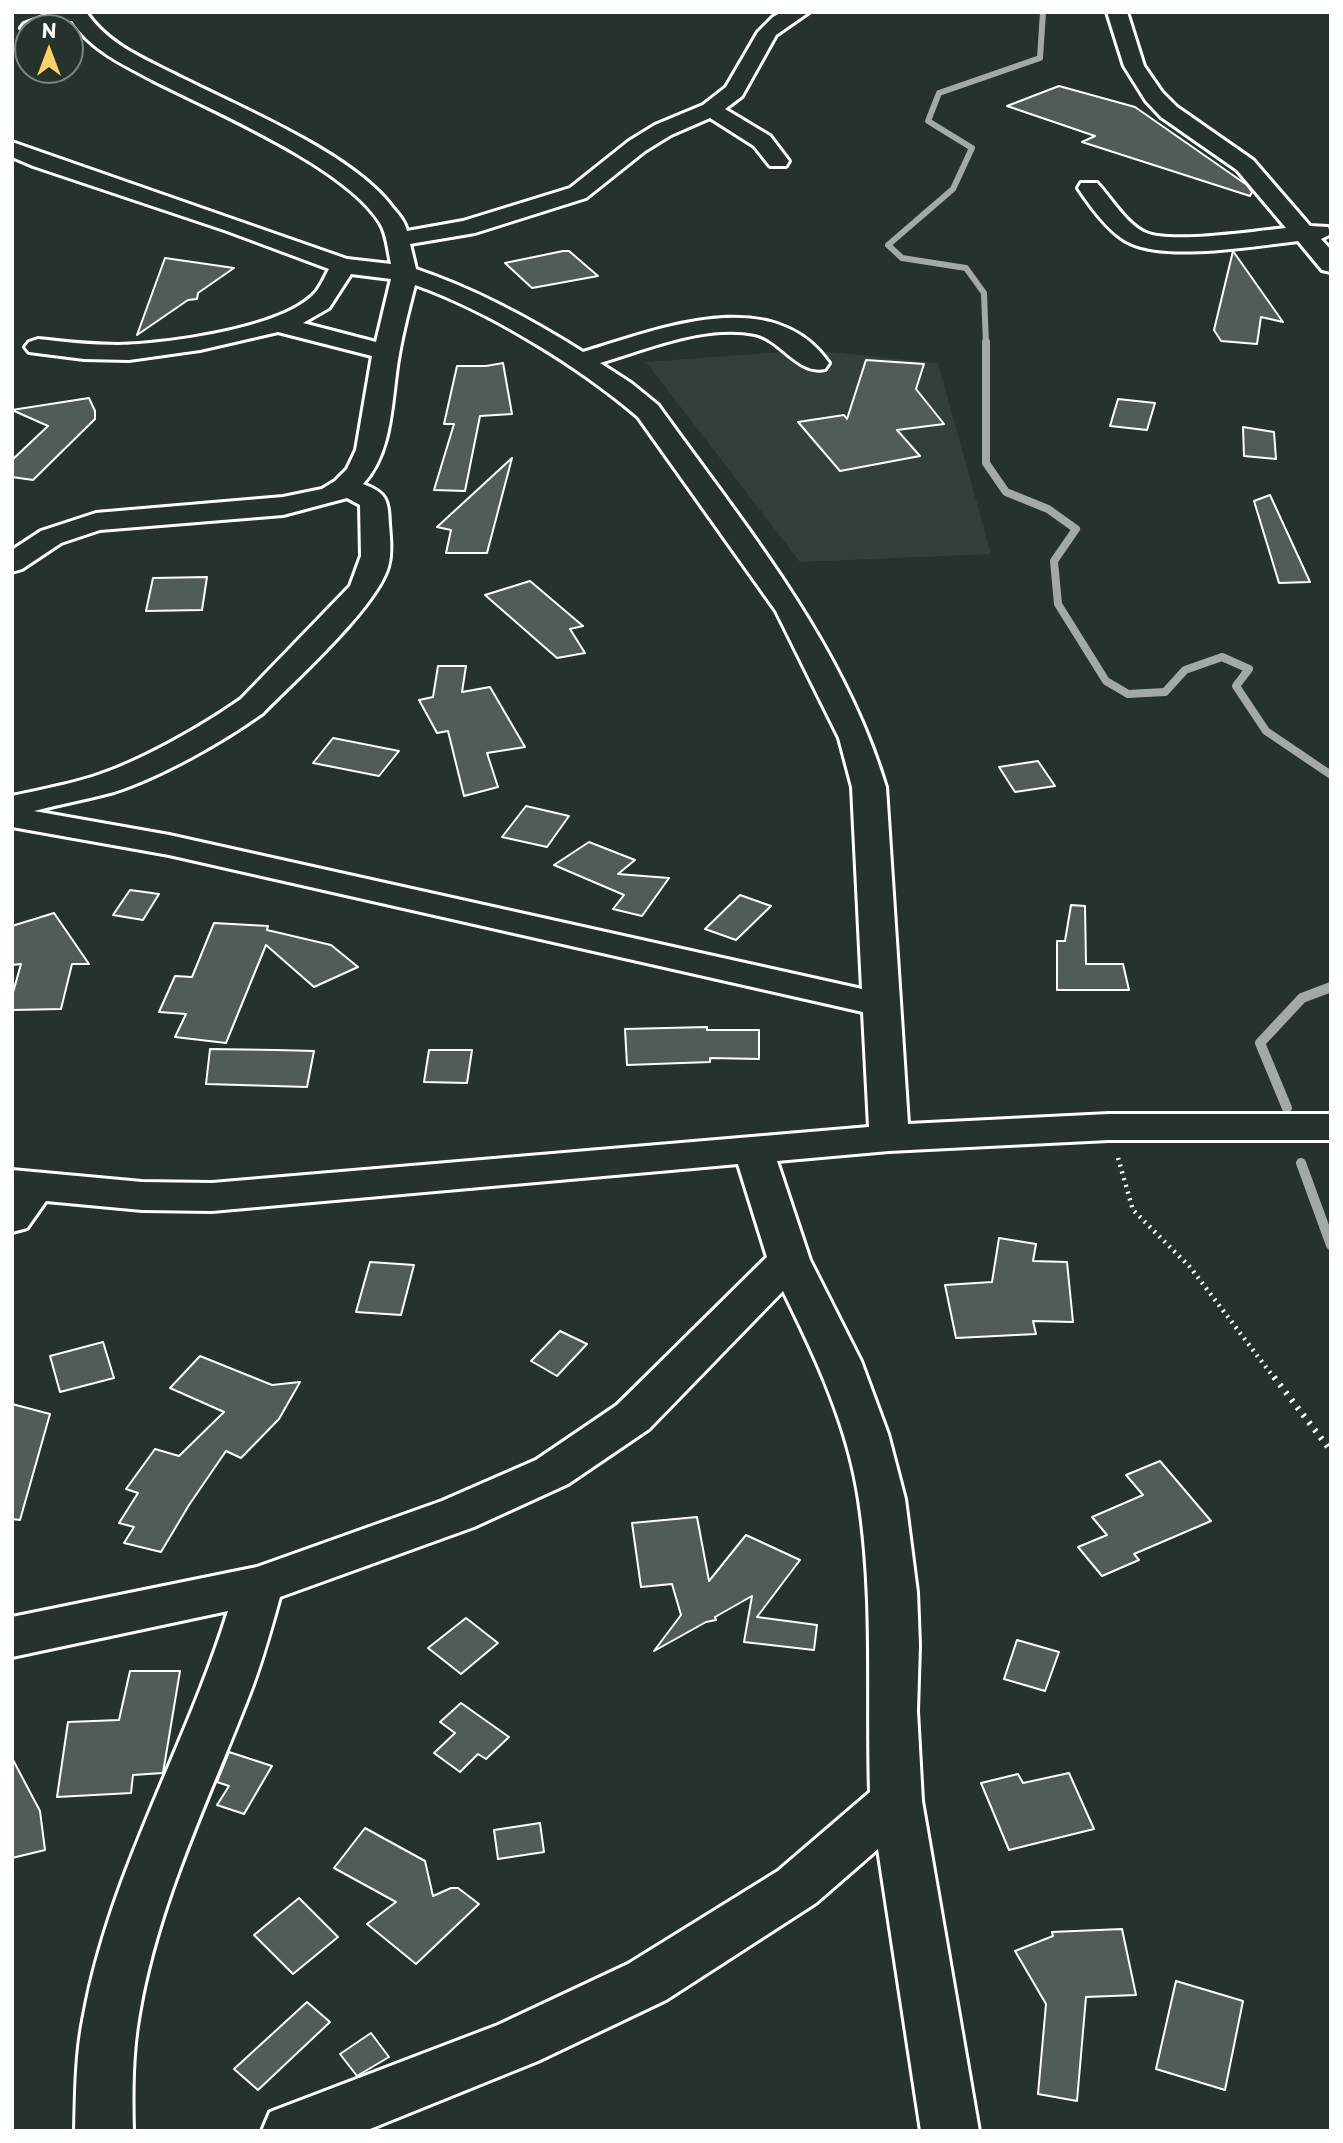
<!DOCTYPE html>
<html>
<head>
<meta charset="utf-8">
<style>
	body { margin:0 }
	#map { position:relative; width:1343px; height:2143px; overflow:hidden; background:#26332d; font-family:"Playpen Sans",sans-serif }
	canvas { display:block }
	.frame { position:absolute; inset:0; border:14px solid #fff; pointer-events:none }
	.north { position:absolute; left:14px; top:14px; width:70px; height:70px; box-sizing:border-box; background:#26332d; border:2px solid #7d8581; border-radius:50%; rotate:0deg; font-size:19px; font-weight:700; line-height:28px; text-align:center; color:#fff }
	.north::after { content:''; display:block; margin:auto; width:24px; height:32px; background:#ffd166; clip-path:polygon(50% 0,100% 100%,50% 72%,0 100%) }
</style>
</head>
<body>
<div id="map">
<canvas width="1343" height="2143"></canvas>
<div class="frame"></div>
<div class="north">N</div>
</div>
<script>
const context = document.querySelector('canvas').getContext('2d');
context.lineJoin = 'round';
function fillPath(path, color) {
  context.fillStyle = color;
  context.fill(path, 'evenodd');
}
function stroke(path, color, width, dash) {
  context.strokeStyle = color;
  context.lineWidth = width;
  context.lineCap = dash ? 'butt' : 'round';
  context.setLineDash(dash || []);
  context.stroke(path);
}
fillPath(new Path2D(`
	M809,350L938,363L991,554L800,562L646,362Z`), '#333f3a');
stroke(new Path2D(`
	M986,344L984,293L966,268L902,258L888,245L953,189L972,148L928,121L939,93L1040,58L1043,12`), '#a4a9a7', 6);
stroke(new Path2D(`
	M986,342V463L1006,492L1048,509L1076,529L1054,561L1058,604L1106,681L1128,694L1165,692L1185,670L1222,657L1249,669L1236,686L1266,731L1331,775`), '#a4a9a7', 8);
stroke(new Path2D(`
	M1287,1108L1260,1043L1302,998L1331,987
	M1301,1163L1331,1245`), '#a4a9a7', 10);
const building = new Path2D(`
	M1059,86L1135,107L1247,185L1252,192L1250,196L1082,142L1095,136L1007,106Z
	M563,251H569L598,276L532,288L505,263Z
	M1233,251L1283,322L1261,317L1257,344L1221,341L1214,330Z
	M165,258L234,268L198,293L197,299L188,300L137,335Z
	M866,360L924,364L916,389L944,424L897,430L920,456L840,471L798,422L844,415L847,419Z
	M503,363L512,414L480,416L465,491L434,490L454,424H444L457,366H486Z
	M89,398L95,411V419L33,480L12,477V460L48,426L12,410Z
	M1118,399L1155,403L1147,430L1110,426Z
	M1243,427L1274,432L1276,459L1244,456Z
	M512,458L487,553H446L451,530L437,527Z
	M1270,495L1310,582L1279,583L1254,501Z
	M207,577L202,610L146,611L153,578Z
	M530,581L583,626L570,629L585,653L557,658L485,595Z
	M438,666H466L462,692L490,687L525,747L487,753L498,787L464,796L448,731L437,733L419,700L433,697Z
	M333,738L399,751L379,776L313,763Z
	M1038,761L1055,786L1015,792L999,767Z
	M526,806L569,816L547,847L502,837Z
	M589,842L635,860L618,874L669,878L642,916L613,909L624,895L554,865Z
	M130,890L159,894L143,920L113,915Z
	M740,895L771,906L736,940L705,929Z
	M1071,905L1085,906L1086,964H1123L1129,990H1057V941H1065Z
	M54,913L89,964H72L61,1009L12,1010V996L21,964L12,965V926Z
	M214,923L268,926L267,930L331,945L358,967L314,987L266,945L226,1043L175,1037L186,1014L159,1012L175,976L192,977Z
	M707,1027V1030H759V1059L710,1058V1062L627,1065L625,1029Z
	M210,1049L276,1050L314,1051L307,1087L206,1084Z
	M429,1050H472L467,1083L424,1082Z
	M999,1238L1036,1244L1033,1261L1067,1262L1073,1322L1033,1321L1036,1334L956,1338L945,1285L992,1282Z
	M370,1262L414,1265L401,1315L356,1312Z
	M560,1331L587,1344L557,1376L531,1361Z
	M103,1342L114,1378L60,1392L50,1356Z
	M200,1356L272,1385L300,1382L279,1419L241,1458L226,1451L189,1505L161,1552L124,1543L134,1527L119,1523L138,1493L126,1489L155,1449L179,1456L224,1412L170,1388Z
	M12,1404L50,1414L20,1520L12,1519Z
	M1160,1461L1211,1521L1134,1554L1139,1560L1102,1576L1078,1547L1107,1535L1092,1517L1143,1495L1126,1475Z
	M697,1517L709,1581L746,1535L800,1560L757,1617L817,1625L814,1650L744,1642L752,1596L715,1617L716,1620L706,1622L654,1651L681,1615L672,1584L641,1587L632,1523Z
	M466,1618L498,1643L461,1674L428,1648Z
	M1017,1640L1059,1652L1045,1691L1004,1679Z
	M130,1671H180L163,1773L133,1775L131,1793L57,1797L68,1722L119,1720Z
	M461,1703L509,1737L486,1759L478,1754L460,1772L434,1753L455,1733L440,1722Z
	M229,1752L272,1766L244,1814L217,1805L229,1786L217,1782Z
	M12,1758L40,1811L45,1850L12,1858Z
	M1069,1773L1094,1829L1009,1850L981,1783L1018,1774L1023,1783Z
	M540,1823L544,1852L498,1859L494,1830Z
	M365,1828L425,1861L433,1896L451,1888H458L479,1904L416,1964L367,1924L396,1902L334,1868Z
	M299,1898L338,1937L293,1974L254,1935Z
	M1122,1929L1136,1995L1086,1997L1077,2101L1038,2094L1046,2004L1015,1951L1053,1936L1052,1932Z
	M1176,1981L1243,2001L1225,2090L1156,2069Z
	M307,2002L330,2022L258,2090L234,2069Z
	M371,2033L389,2057L357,2076L340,2054Z`);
fillPath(building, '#515c57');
stroke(building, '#fff', 2);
const minor = new Path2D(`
	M56,12H86C107,43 140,57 172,73C236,106 352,152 393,208C399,215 405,222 407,231L463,221L570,188L629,141L655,125L703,105L726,87L758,32L773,17L782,12H809L776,35L742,96L725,109L770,136L789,161L786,166H770L754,146L710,118L671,135L645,151L586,198L475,233L410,244L416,269C475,289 531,319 583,352C657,330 773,282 829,363L825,369C798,375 781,340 755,334C704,324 648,349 600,363L631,383L658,405C744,525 843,643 886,787L908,1124L1109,1114H1331V1140H1109L889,1151L777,1161L810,1260L861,1361L888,1434L905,1499L917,1592L919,1645L917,1711L922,1801L979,2131H921L878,1849L816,1903L666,2000L538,2061L365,2131H262L270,2112L498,2025L628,1964L778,1871L870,1792C867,1694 874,1598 859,1500C848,1426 816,1358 783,1291L649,1429L568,1484L474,1527L280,1597C271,1629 262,1662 250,1693C209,1799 158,1902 139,2014C132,2053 132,2092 133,2131H75C76,2092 76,2053 84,2015C110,1873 186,1747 228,1611L12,1657V1617L257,1567L442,1501L536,1460L617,1405L767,1257L738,1164L212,1211L142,1210L46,1201L27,1228L12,1232V1170L142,1182L212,1183L869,1127L863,1012L169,855L12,827V796C39,790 66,785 92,777C138,763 201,727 241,699L350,586L361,556L360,505L347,498L283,515L100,530L61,543L22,569L12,572V550L41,531L96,513L283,497L322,489L335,481L347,469L356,450L372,356L278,332L200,350L129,360L84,359L29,352L25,347L29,342L38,339C65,342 91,345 118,345C166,344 277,329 312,296C320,289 324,278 329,269L227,231L33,166L12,157V142L347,259L391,264C388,251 387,234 380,223C346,167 213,111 152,80C122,64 91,50 72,21L48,28H28V33L21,28L24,24ZM351,274L391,279L376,342L303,323L329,308ZM415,285C487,310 580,367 638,417L776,611L839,738L852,787L862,989L169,835L34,811C61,804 88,799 114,792C161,777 224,741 263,713C295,680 376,608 388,567C392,553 390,538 389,524C388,500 387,493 363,484C394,451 391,397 399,354C403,331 409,308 415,285Z
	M1107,12H1127L1144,66L1162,92L1177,107L1253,160L1310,226L1328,227L1331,234L1321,239L1331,250V272L1322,270L1298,241C1255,246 1168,261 1130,243C1110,234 1090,206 1078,188L1081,183H1097C1112,199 1126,224 1146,233C1171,244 1257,231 1286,228L1237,170L1161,117L1146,101L1124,66Z`);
stroke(minor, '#fff', 6);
stroke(new Path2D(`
	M1118,1158L1133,1210L1190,1267L1275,1379`), '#fff', 4.5, [2, 5]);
stroke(new Path2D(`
	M1274,1377L1331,1451`), '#fff', 6, [2.5, 7]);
fillPath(minor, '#26332d');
</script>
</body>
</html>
